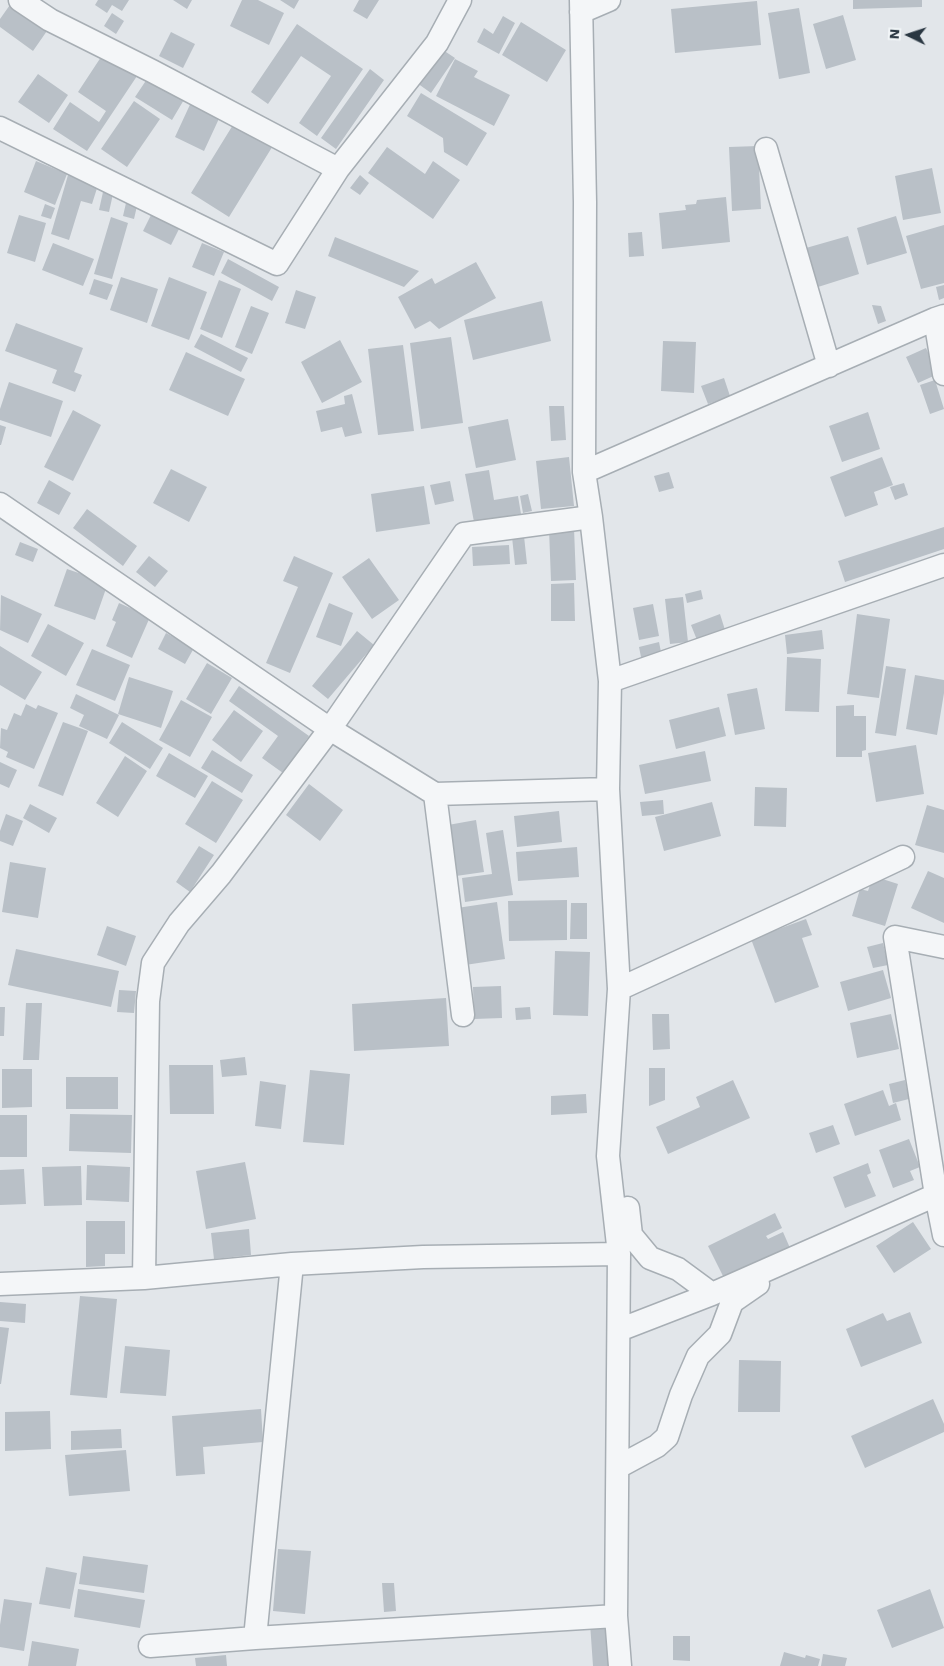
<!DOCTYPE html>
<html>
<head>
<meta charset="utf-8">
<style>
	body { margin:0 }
	#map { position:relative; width:944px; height:1666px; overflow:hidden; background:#e2e6ea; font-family:"Work Sans",sans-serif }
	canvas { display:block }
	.north { position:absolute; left:884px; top:10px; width:50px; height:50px; -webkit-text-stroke:4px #f1f5f7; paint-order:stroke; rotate:274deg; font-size:14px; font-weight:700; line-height:20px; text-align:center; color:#2a3742 }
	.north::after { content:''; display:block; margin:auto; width:18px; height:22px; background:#2a3742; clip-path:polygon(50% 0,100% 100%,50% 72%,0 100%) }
</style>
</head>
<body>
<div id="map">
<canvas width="944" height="1666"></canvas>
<div class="north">N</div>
</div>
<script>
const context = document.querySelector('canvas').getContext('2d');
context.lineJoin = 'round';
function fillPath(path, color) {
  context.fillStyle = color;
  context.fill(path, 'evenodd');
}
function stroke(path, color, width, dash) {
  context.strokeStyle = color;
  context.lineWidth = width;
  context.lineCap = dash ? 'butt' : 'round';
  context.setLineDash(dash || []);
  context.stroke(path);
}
fillPath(new Path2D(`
	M98,0H129L122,11L112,5L107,13L95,5Z
	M173,0H192L187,9Z
	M242,0H258L284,13L269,45L230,26Z
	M280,0H299L294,9Z
	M359,0H379L367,19L353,11Z
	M853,0H922V7L853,9Z
	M757,1L761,45L675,53L671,9Z
	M12,2L49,28L33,51L0,27V19Z
	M799,8L810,73L779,79L768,13Z
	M112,13L124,21L116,34L104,26Z
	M843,15L856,60L826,69L813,24Z
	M503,16L515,23L499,54L477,42L484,28L493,34Z
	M521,22L566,50L547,82L502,55Z
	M297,24L363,69L317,136L299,123L331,76L301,56L268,104L251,92Z
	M171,32L195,44L183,68L159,56Z
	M440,48L455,58L431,93L417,83Z
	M103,54L137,76L87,151L53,129L70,102L99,122L106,111L78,92Z
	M455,59L478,71L474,77L510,95L494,126L436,96Z
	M370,69L384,80L336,149L321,138Z
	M38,74L68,95L49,123L18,102Z
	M149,76L185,98L172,120L135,97Z
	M421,93L487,133L467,166L444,152L443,138L407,116Z
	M194,96L223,110L204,151L175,137Z
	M134,101L160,119L127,167L101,149Z
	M236,120L274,144L229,217L191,193Z
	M758,146L761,209L732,211L729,147Z
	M387,147L425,174L433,161L460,180L433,219L368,173Z
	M36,161L67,174L55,205L24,192Z
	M932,168L941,213L903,220L895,176Z
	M68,175L98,185L92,204L81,201L69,240L51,234Z
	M360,175L369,183L360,195L350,188Z
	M103,192L113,194L109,212L99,210Z
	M726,197L730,242L662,249L659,213L686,210L685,205L696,204L697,200Z
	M126,203L137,206L134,219L123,216Z
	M45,204L55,208L51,219L41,216Z
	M19,215L46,223L35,262L7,253Z
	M151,215L179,229L171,245L143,231Z
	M896,216L907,253L867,265L857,228Z
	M111,217L128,223L112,279L94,274Z
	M944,225V283L921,289L906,236Z
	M642,232L644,256L629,257L628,233Z
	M848,236L859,274L818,287L806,248Z
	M335,237L419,271L404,287L328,256Z
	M53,243L94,259L83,286L42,270Z
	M202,243L224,252L214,276L192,267Z
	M228,259L279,287L272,301L221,273Z
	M476,262L496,298L439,329L430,321L415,329L398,297L432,278L435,284Z
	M121,277L158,289L147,323L110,310Z
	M169,277L207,292L189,340L151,326Z
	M94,279L113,285L107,300L89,294Z
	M219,280L241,289L222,338L200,329Z
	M944,285V298L939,300L936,287Z
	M296,290L316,297L305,329L285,323Z
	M542,301L551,341L473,360L464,320Z
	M872,305L881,306L886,321L878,324Z
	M251,306L269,313L252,354L235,347Z
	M16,323L83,348L74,372L82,375L75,392L52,383L57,370L5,351Z
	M201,334L248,358L241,372L194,347Z
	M451,337L463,423L421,429L410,343Z
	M340,340L362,382L322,403L301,362Z
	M663,341L696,342L694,393L661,391Z
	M403,345L414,431L378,435L368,349Z
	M926,348L938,374L918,383L906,357Z
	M186,352L245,379L228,416L169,390Z
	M724,378L730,396L708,404L701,386Z
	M935,380L944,409L930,414L920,385Z
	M9,382L63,401L51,437L0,420V409Z
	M352,394L362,433L345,437L342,427L321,432L316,411L345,404L344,396Z
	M549,406H564L566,440L551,441Z
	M73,410L101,425L73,481L44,467Z
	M868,412L880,449L842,462L829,426Z
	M508,419L516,460L476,468L468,427Z
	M0,425L6,427L1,445H0Z
	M569,457L574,506L541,509L536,461Z
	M882,457L893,485L874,492L878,505L845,517L830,477Z
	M171,469L207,487L189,522L153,503Z
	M489,470L494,500L518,496L521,514L474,522L465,474Z
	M669,472L674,488L659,492L654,476Z
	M49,480L71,493L59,515L37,503Z
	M450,481L454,501L435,505L430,485Z
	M904,483L908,495L895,500L890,487Z
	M424,486L430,524L376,532L371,494Z
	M528,494L532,511L523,513L520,496Z
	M87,509L137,546L123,566L73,528Z
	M944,527V549L845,582L838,561Z
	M574,528L576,580L551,581L549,529Z
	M524,536L527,564L515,565L512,537Z
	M20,542L38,549L33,562L15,555Z
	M509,545L510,564L473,566L472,547Z
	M149,556L168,571L155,587L136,572Z
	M294,556L333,573L290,673L266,663L298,587L283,581Z
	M369,558L399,600L372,619L342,577Z
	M67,569L108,583L95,620L54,606Z
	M574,583L575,621H551V584Z
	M701,590L703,599L687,603L685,594Z
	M1,595L42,614L28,643L0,630Z
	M683,597L688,642L670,644L665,599Z
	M119,603L150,617L132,658L106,646L116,622L112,620Z
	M329,603L353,613L341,646L316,637Z
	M653,604L659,636L639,640L633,608Z
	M720,614L725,630L697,640L691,625Z
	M857,614L890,619L879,698L847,694Z
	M48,624L84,643L66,676L31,656Z
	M822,630L824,649L787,654L785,635Z
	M357,631L374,645L328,699L312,686Z
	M166,633L194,648L185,664L158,649Z
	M659,642L662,657L642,662L639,647Z
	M0,646L42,672L25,700L0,685Z
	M92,649L130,665L115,701L76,685Z
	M787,657L821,659L819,712L785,711Z
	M207,663L232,678L211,714L186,699Z
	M886,666L906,669L896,736L875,733Z
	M915,675L944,680V693L937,735L906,729Z
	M129,677L173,691L161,728L118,714Z
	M239,686L309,736L283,773L262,758L278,736L229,701Z
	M757,688L765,729L735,735L727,694Z
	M76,694L119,715L107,739L79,726L84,715L70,708Z
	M181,700L212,717L190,757L159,740Z
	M26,704L36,709L38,705L58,713L34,769L6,757L8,752L0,748L1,728L7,730L14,713L21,716Z
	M854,705V716H866V750L862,751V757H836V706Z
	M719,707L726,736L676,749L669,720Z
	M234,710L263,731L241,762L212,740Z
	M63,722L88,731L63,796L38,786Z
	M122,722L163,748L150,769L109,743Z
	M916,745L924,794L876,802L868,753Z
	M212,750L253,775L242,793L201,768Z
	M705,751L711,781L645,794L639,765Z
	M169,753L208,776L195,798L156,776Z
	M125,756L147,771L118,817L96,803Z
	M0,762L17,770L9,788L0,784Z
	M212,781L243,800L216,843L185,824Z
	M309,784L343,810L320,841L286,815Z
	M755,787L787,788L786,827L754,826Z
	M663,800L664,814L642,816L640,802Z
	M712,802L721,836L664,851L655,817Z
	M30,804L57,818L49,833L23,818Z
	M927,805L944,810V853L915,845Z
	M559,811L562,842L517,847L514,816Z
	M6,814L23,821L13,846L0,841V831Z
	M476,820L484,872L456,876L448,825Z
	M503,830L513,895L465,902L462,878L492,874L486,833Z
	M199,846L214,855L190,892L176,882Z
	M577,847L579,877L518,881L516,852Z
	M10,862L46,868L38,918L2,912Z
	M928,871L944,878V923L911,908Z
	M873,876L898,884L885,926L852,916L860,889L868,891Z
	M567,900V940L509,941L508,901Z
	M497,902L505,959L465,965L457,908Z
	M571,903H587V939H570Z
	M806,919L812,935L802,938L819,987L775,1003L751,939Z
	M107,926L136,936L126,966L97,955Z
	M883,943L888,965L873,968L867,947Z
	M16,949L119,971L111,1007L8,985Z
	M555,951L590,952L588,1016L553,1015Z
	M883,970L891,998L848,1011L840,982Z
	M501,986L502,1018L474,1019L473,987Z
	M119,990L136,991L134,1013L117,1012Z
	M446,998L449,1046L354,1051L352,1004Z
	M26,1003H42L39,1060H23Z
	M0,1007H5L4,1036H0Z
	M530,1007L531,1019L516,1020L515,1008Z
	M652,1014H669L670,1049L653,1050Z
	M891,1014L899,1049L857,1058L850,1023Z
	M245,1057L247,1075L222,1077L220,1060Z
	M169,1065H213L214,1114H170Z
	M649,1068H665V1100L649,1106Z
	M2,1069H32V1107L2,1108Z
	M310,1070L350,1074L344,1145L303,1142Z
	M66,1077H118V1109H66Z
	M733,1080L750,1118L668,1154L656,1127L700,1107L696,1097Z
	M905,1080L909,1099L893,1103L889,1084Z
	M260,1081L286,1085L281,1129L255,1126Z
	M883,1090L889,1106L896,1103L901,1120L855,1136L844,1104Z
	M586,1094L587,1113L551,1115V1096Z
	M70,1114L132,1115L131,1153L69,1151Z
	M0,1115H27V1157H0Z
	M833,1125L840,1144L816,1153L809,1133Z
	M909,1139L920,1167L910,1171L914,1180L893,1188L879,1150Z
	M245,1162L256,1219L206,1229L196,1171Z
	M868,1163L871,1173L867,1175L876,1196L845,1208L833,1177Z
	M87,1165L130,1167L129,1202L86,1200Z
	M81,1166L82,1205L44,1206L42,1167Z
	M24,1169L26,1204L0,1205V1170Z
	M775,1213L782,1228L766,1236L768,1239L783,1232L790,1248L725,1280L708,1246Z
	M86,1221H125V1254H105V1266L86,1267Z
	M913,1222L931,1249L894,1273L876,1246Z
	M249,1229L251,1255L214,1259L211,1233Z
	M80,1296L117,1299L107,1398L70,1395Z
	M0,1302L26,1304L25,1323L0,1321Z
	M910,1312L922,1343L861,1367L846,1329L883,1313L887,1321Z
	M0,1327L9,1328L1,1384H0Z
	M125,1346L170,1350L166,1396L120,1393Z
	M739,1360L781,1361L780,1412H738Z
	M933,1399L944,1424V1432L865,1468L851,1436Z
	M261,1409L263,1442L203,1447L205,1474L176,1476L172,1416Z
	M50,1411L51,1449L5,1451V1412Z
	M121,1429L122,1448L71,1450V1431Z
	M126,1450L130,1491L69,1496L65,1455Z
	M278,1549L311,1551L305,1614L273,1611Z
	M83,1556L148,1565L144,1593L79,1584Z
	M46,1567L77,1573L70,1609L39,1604Z
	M382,1583H394L396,1611L384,1612Z
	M78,1589L145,1600L140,1628L74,1617Z
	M930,1589L944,1628L892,1648L877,1610Z
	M4,1599L32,1603L24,1651L0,1647V1625Z
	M607,1622L609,1666H593L590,1623Z
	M673,1636H690V1661L673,1660Z
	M32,1641L79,1649L76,1666H28Z
	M784,1652L805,1658L806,1655L820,1659L818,1666H780Z
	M823,1654L847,1658L845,1666H821Z
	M226,1655L227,1666H196L195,1658Z`), '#b9c0c7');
const minor = new Path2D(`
	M20,0L50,20L152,71L338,169
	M581,0L585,202L584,472L591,517
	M581,12L609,0
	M0,128L277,264L338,169L437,43L460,0
	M766,149L829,366
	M944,316L935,319L944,374
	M584,472L935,319
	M0,504L330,729L435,794L608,789L619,989L608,1156L619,1254L616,1616L620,1666
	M610,681L944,565
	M435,794L463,1015
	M944,947L895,937L936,1195L944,1235
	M619,989L804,904L903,857
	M628,1208L631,1235L650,1258L678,1269L712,1294
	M144,1278L148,1001L153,963L179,923L221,874L330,729L464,534L591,517L610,681L608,789
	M0,1284L144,1278L292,1264L423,1257L619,1254
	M619,1330L712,1294L936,1195
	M618,1467L657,1446L667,1437L681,1395L698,1356L720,1334L732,1302L758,1284
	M255,1638L292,1264
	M150,1646L255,1638L616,1616`);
stroke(minor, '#a7aeb4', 25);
stroke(minor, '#f4f6f8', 22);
</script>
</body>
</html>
